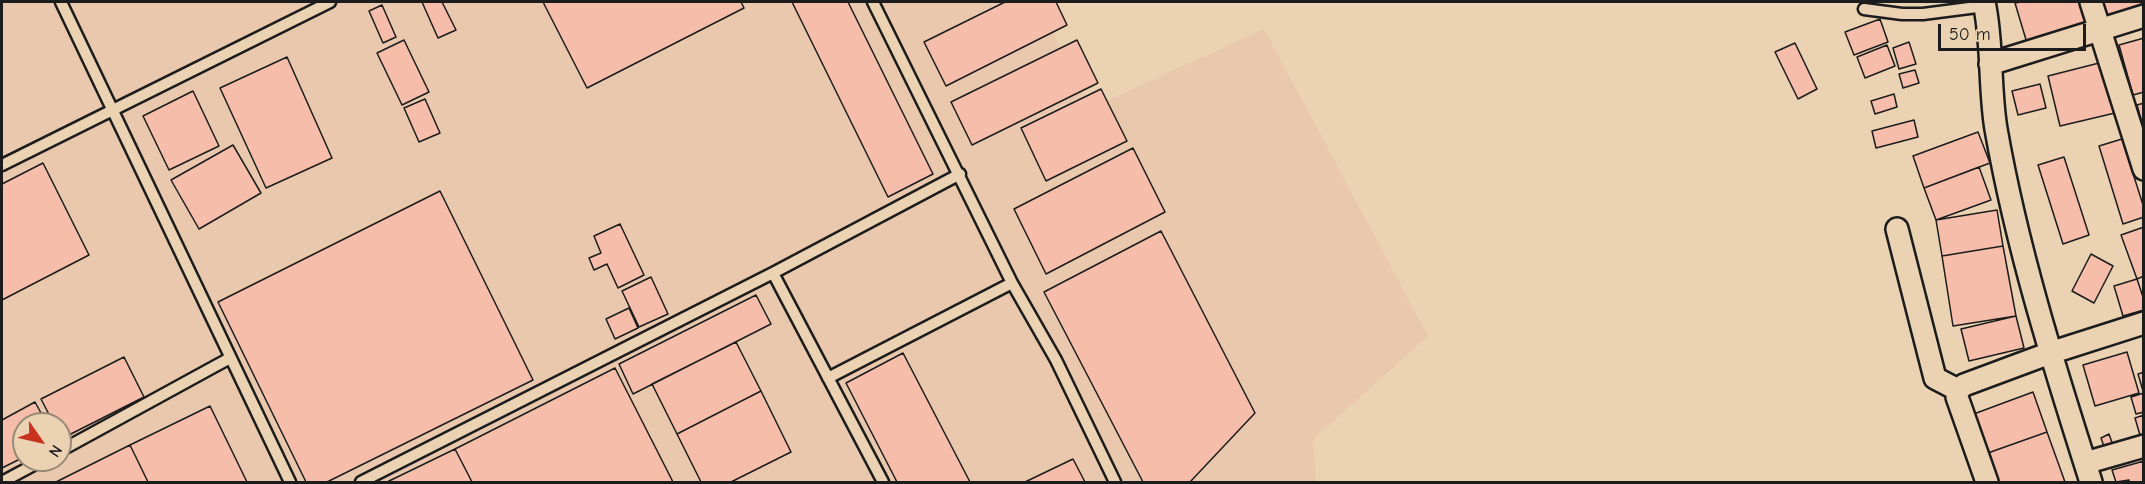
<!DOCTYPE html>
<html>
<head>
<meta charset="utf-8">
<style>
	body { margin:0 }
	#map { position:relative; width:2145px; height:484px; overflow:hidden; background:#ead2b2; font-family:"Comic Neue",sans-serif }
	canvas { display:block }
	.frame { position:absolute; inset:0; border:3px solid #1c1c1c; pointer-events:none }
	.north { position:absolute; left:12px; top:412px; width:60px; height:60px; box-sizing:border-box; background:#ead2b2; border:2px solid #988976; border-radius:50%; rotate:124deg; font-size:16px; font-weight:700; line-height:24px; text-align:center; color:#1c1c1c }
	.north::after { content:''; display:block; margin:auto; width:21px; height:27px; background:#c8321e; clip-path:polygon(50% 0,100% 100%,50% 72%,0 100%) }
	.scale { position:absolute; left:1938px; top:24px; width:148px; height:27px; box-sizing:border-box; border:3px solid #1c1c1c; border-top:0; padding-left:8px; font-size:18px; line-height:21px; white-space:nowrap; color:#1c1c1c; -webkit-text-stroke:4px #ead2b2; paint-order:stroke }
</style>
</head>
<body>
<div id="map">
<canvas width="2145" height="484"></canvas>
<div class="frame"></div>
<div class="north">N</div>
<div class="scale">50 m</div>
</div>
<script>
const context = document.querySelector('canvas').getContext('2d');
context.lineJoin = 'round';
function fillPath(path, color) {
  context.fillStyle = color;
  context.fill(path, 'evenodd');
}
function stroke(path, color, width, dash) {
  context.strokeStyle = color;
  context.lineWidth = width;
  context.lineCap = dash ? 'butt' : 'round';
  context.setLineDash(dash || []);
  context.stroke(path);
}
fillPath(new Path2D(`
	M2,2H1038L1091,108L1264,29L1428,336L1313,439L1316,482H2ZM24,424H60V460H24Z`), '#e9c8ad');
const building = new Path2D(`
	M422,2H442L456,30L438,38Z
	M543,2H741L744,8L587,88Z
	M792,2H848L933,174L888,197Z
	M1005,2H1056L1067,25L946,86L924,42Z
	M2021,2H2080L2087,24L2027,43L2015,3Z
	M2103,2H2141L2143,8L2108,18Z
	M382,5L396,37L383,43L369,11Z
	M1880,19L1888,42L1854,55L1845,32Z
	M2144,38V92L2133,95L2119,45Z
	M404,40L429,92L402,105L377,53Z
	M1077,40L1098,83L972,145L951,102Z
	M1909,42L1916,64L1899,69L1893,48Z
	M1795,43L1817,89L1798,99L1775,52Z
	M1887,45L1895,66L1865,78L1857,57Z
	M287,57L332,158L266,188L220,88Z
	M2103,62L2115,113L2060,126L2048,76Z
	M1915,70L1919,83L1903,88L1899,74Z
	M2040,84L2046,108L2018,115L2012,91Z
	M1101,89L1127,141L1046,181L1021,128Z
	M193,91L219,146L169,170L143,116Z
	M1894,94L1897,107L1875,114L1871,101Z
	M425,99L440,133L419,142L404,108Z
	M2144,103V130L2137,105Z
	M1914,120L1918,137L1876,148L1872,131Z
	M1978,132L1990,163L1924,188L1913,156Z
	M2122,139L2144,208V217L2123,224L2099,146Z
	M233,145L261,193L199,229L171,180Z
	M1133,148L1165,212L1046,274L1014,209Z
	M2064,157L2089,235L2063,244L2038,165Z
	M43,163L89,255L2,300V184Z
	M1979,167L1991,200L1936,220L1924,188Z
	M440,191L533,380L327,482H306L218,302Z
	M1997,210L2003,246L1942,256L1936,220Z
	M620,224L644,275L618,288L607,264L594,270L589,258L601,253L594,236Z
	M2144,227V276L2137,279L2121,235Z
	M1161,231L1255,413L1190,482H1143L1044,292Z
	M2003,246L2016,316L1953,326L1942,256Z
	M2091,254L2113,266L2094,303L2072,291Z
	M651,277L668,314L639,327L622,291Z
	M2137,279L2144,300V310L2123,316L2114,286Z
	M756,295L771,324L633,394L619,364Z
	M629,308L638,328L615,339L606,319Z
	M2016,316L2024,348L1969,361L1961,329Z
	M736,342L761,391L677,434L652,384Z
	M2127,352L2139,393L2095,406L2083,365Z
	M903,353L970,482H897L846,383Z
	M124,357L144,397L61,439L60,424H54L41,399Z
	M615,368L673,482H472L455,449Z
	M2144,372V391H2143L2138,374Z
	M761,391L791,452L731,482H701L677,434Z
	M2033,392L2047,432L1985,454L1971,415Z
	M2144,393V412L2136,414L2131,397Z
	M35,402L47,424H24V457L2,468V420Z
	M210,406L247,482H148L130,445Z
	M2144,415V442H2142L2135,418Z
	M2047,432L2065,482H1995L1985,454Z
	M2109,434L2114,448L2106,452L2101,438Z
	M130,445L148,482H56Z
	M455,449L472,482H387Z
	M1073,459L1085,482H1025Z
	M2144,461V482H2129V480L2116,482L2112,470Z`);
fillPath(building, '#f5bdaa');
stroke(building, '#1c1c1c', 1.5);
const service = new Path2D(`
	M61,2L290,482
	M873,2L1012,283L1056,360L1115,482
	M1864,9L1902,14H1923L1985,6
	M2,165L330,2
	M773,273L883,482
	M828,378L1012,283
	M60,451L230,358
	M2,482L43,460
	M361,482L773,273L960,174`);
const minor = new Path2D(`
	M1984,2C1993,43 1989,87 1996,129C2017,249 2054,366 2091,482
	M2091,2L2144,169
	M1990,64L2144,16
	M1897,229L1935,378L1958,390
	M2085,463L2144,446
	M1987,482L1957,397L1958,390L1964,385L2050,353L2144,323`);
stroke(service, '#1c1c1c', 15);
stroke(minor, '#1c1c1c', 26);
stroke(service, '#ead2b2', 10);
stroke(minor, '#ead2b2', 21);
</script>
</body>
</html>
